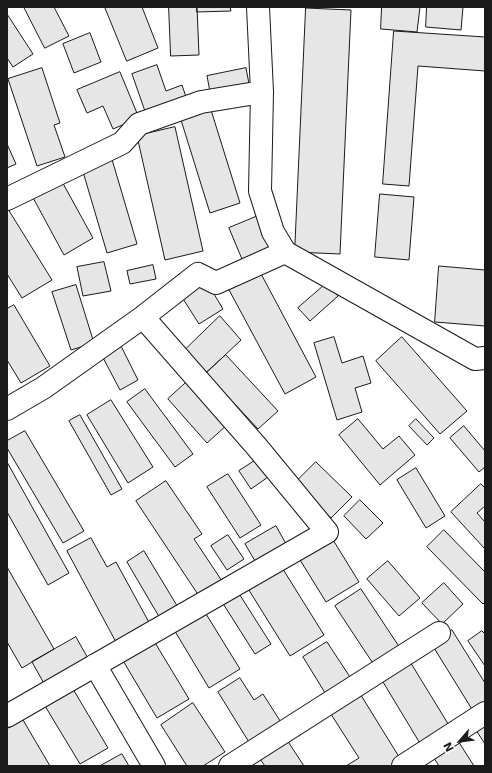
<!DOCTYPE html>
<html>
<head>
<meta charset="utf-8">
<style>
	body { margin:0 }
	#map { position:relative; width:492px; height:773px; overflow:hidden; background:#fff; font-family:"DejaVu Sans",sans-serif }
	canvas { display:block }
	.frame { position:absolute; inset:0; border:8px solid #1a1a1a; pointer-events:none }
	.north { position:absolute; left:440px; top:721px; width:40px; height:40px; -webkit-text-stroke:3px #fff; paint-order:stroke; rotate:242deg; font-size:11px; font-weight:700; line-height:16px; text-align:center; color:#1a1a1a }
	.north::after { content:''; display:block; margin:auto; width:14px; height:18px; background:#1a1a1a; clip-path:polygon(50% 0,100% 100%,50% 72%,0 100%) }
</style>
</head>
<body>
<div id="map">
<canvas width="492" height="773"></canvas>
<div class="frame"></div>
<div class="north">N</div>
</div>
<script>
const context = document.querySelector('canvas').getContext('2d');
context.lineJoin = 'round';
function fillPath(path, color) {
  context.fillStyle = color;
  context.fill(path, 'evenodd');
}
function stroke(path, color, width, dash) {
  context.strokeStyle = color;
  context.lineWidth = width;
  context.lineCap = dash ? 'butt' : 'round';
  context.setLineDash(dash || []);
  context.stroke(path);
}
const building = new Path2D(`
	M24,7H54L69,36L45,48Z
	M105,7H142L158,48L127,61Z
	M169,7H197L199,55L171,56Z
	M197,7H230L231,11L197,12Z
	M382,7H420L417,32L381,29Z
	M427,7H463L461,30L426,27Z
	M306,8L351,10L340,254L295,252Z
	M7,14L33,54L13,67L7,58Z
	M394,31L485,37V71L418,66L409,186L383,184Z
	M90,33L101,62L74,73L63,44Z
	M157,65L166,91L182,85L188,103L147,117L132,74Z
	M42,68L60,123L54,125L65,157L37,166L8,79Z
	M246,68L250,89L211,97L207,76Z
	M120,72L139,118L113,129L103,106L87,113L77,90Z
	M211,110L240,203L210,213L181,120Z
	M175,127L203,251L165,260L137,136Z
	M7,144L16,164L7,168Z
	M111,156L137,244L107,253L81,165Z
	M60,178L93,238L64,255L31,194Z
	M380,194L414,197L409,260L375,257Z
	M7,209H8L52,280L22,298L7,274Z
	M258,216L273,253L244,264L229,228Z
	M104,262L111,291L83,296L77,267Z
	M153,265L156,279L130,284L127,271Z
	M439,266L485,270V326L435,322Z
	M259,270L316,377L285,394L228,288Z
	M205,279L223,309L199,324L180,294Z
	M327,283L338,296L310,321L298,308Z
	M76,285L94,343L71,350L52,292Z
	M14,305L50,366L21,383L7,360V309Z
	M220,316L241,340L206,373L185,350Z
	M334,337L342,363L363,356L371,383L355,388L362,412L337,420L314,343Z
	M402,337L467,411L440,434L376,361Z
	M119,342L138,380L120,390L100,352Z
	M226,355L278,411L258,429L206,373Z
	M189,380L228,424L207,443L168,399Z
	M145,389L193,454L175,467L127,402Z
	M111,400L153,467L128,483L87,415Z
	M80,415L122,489L111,495L69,421Z
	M358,419L383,449L399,436L415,455L380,485L339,435Z
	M416,419L434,438L427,445L409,426Z
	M464,426L485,451V467L479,472L450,438Z
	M25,431L84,531L63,543L7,448V441Z
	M256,460L268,477L251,489L239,471Z
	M7,462L69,573L48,585L7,512Z
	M316,462L352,497L331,518L296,482Z
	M416,468L445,516L426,528L397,480Z
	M228,474L261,525L240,538L207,487Z
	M166,481L202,534L194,539L224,584L201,599L136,501Z
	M481,484L485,488V506L477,513L485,522V549L451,512Z
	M360,500L383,523L366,539L344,516Z
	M276,526L289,549L258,566L245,544Z
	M444,530L485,572V602L483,604L427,547Z
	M228,535L244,559L227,570L211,546Z
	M330,535L359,582L326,602L297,555Z
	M91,538L107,567L116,562L151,626L117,644L67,551Z
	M144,551L179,609L161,620L127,562Z
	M388,561L420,598L399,616L367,579Z
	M281,566L324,635L290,656L247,587Z
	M7,567L54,649L22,668L7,642Z
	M444,583L463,604L442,624L422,603Z
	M361,589L402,651L376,668L335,606Z
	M238,592L271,644L255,654L222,602Z
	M203,609L240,669L209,688L173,628Z
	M452,630L485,683V704L473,711L431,643Z
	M482,631L485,634V666L468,641Z
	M76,637L90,662L46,687L32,662Z
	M154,641L189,699L157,718L122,659Z
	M327,642L352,680L327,696L303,657Z
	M409,660L450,727L421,745L380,677Z
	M240,678L254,700L263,694L284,727L252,747L218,692Z
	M70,684L108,748L80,764L42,701Z
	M359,692L401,760L392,766H346L359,758L329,711Z
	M193,703L225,752L203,766H187L161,725Z
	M23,720L50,766H7V729Z
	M485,720V744L474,727Z
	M455,736L474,766H439L430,752Z
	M285,737L304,766H265L257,755Z
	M122,754L129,766H100Z`);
fillPath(building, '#e6e6e6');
stroke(building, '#1a1a1a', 1);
const street = new Path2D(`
	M258,7L262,92L260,191L273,232L285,252L475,359L485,358
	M7,199L122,143L139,124L201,102L262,92
	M7,409L43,388L143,317L198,274L216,283L285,252
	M95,665L154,766
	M7,716L327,532L257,447L143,317
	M230,766L439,633
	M403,766L485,713`);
stroke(street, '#1a1a1a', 24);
stroke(street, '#fff', 22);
</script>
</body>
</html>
